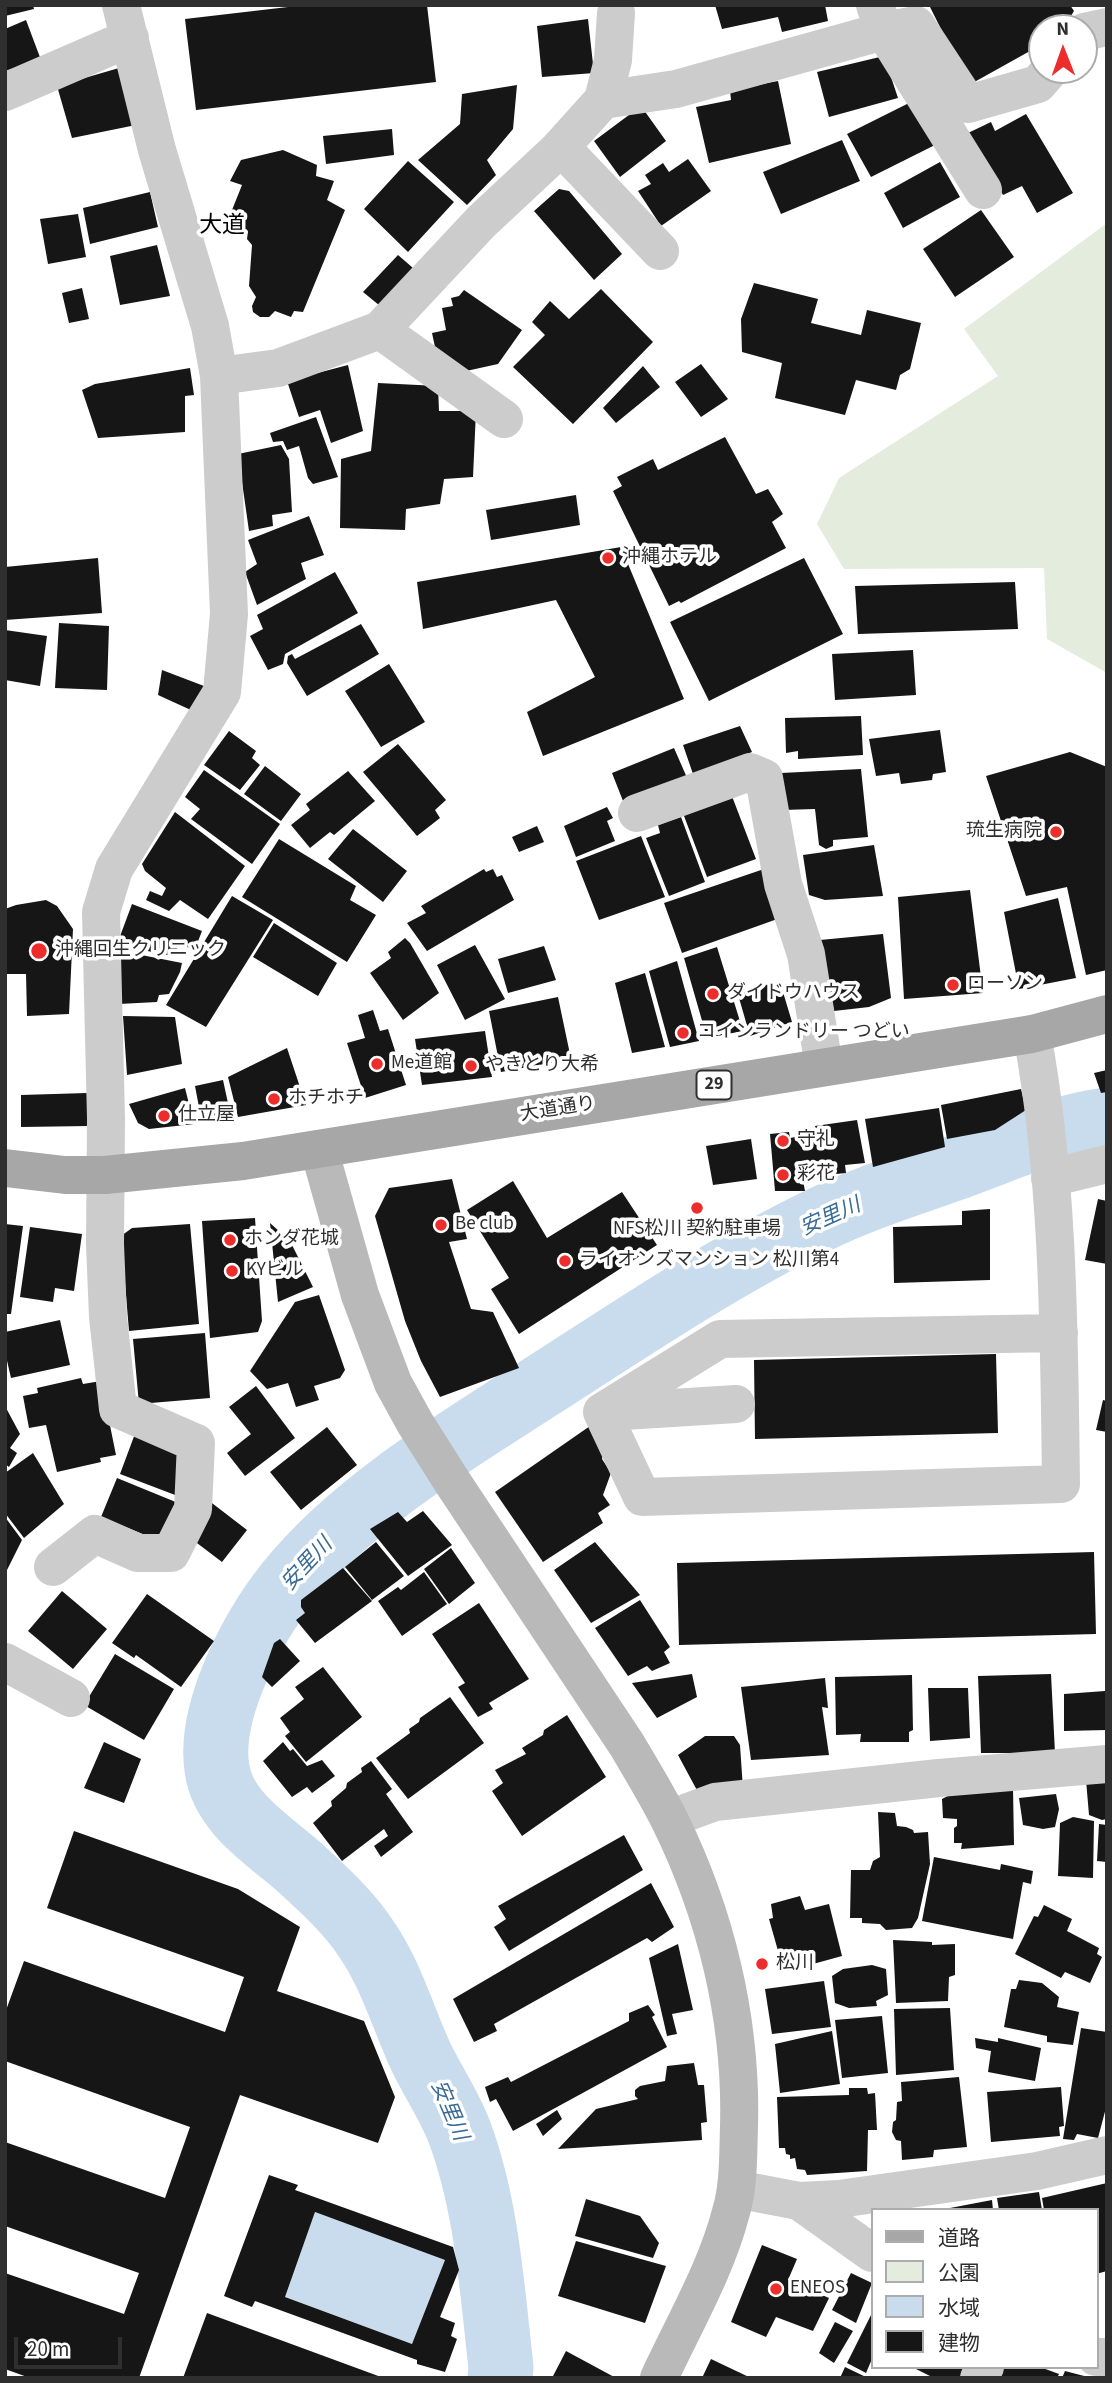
<!DOCTYPE html>
<html>
<head>
<meta charset="utf-8">
<style>
	body { margin:0 }
	#map { position:relative; width:1112px; height:2383px; overflow:hidden; background:#fff; font-family:"Source Sans 3","Noto Sans JP",sans-serif }
	canvas { display:block }
	.frame { position:absolute; inset:0; border:7px solid #2f2f2f; pointer-events:none }
	.legend { position:absolute; left:871px; top:2208px; width:228px; height:161px; box-sizing:border-box; background:#fff; border:2px solid #acacac; margin:0; padding:9px 12px; list-style:none; font-size:21px; color:#2f2f2f }
	.legend li { display:flex; align-items:center; gap:14px; height:35px }
	.legend b { width:35px; border:2px solid #acacac }
	.north { position:absolute; left:1028px; top:14px; width:70px; height:70px; box-sizing:border-box; background:#fff; border:2px solid #acacac; border-radius:50%; rotate:359deg; font-size:19px; font-weight:700; line-height:28px; text-align:center; color:#2f2f2f }
	.north::after { content:''; display:block; margin:auto; width:24px; height:32px; background:#ec2d2c; clip-path:polygon(50% 0,100% 100%,50% 72%,0 100%) }
	.scale { position:absolute; left:14px; top:2337px; width:108px; height:32px; box-sizing:border-box; border:4px solid #2f2f2f; border-top:0; padding-left:9px; font-size:21px; line-height:24px; white-space:nowrap; color:#2f2f2f; -webkit-text-stroke:5px #fff; paint-order:stroke }
</style>
</head>
<body>
<div id="map">
<canvas width="1112" height="2383"></canvas>
<div class="frame"></div>
<ul class="legend">
<li><b style="height:9px;background:#a7a7a7"></b>道路</li>
<li><b style="height:19px;background:#e4eddd"></b>公園</li>
<li><b style="height:19px;background:#c8dced"></b>水域</li>
<li><b style="height:19px;background:#161616"></b>建物</li>
</ul>
<div class="north">N</div>
<div class="scale">20 m</div>
</div>
<script>
const context = document.querySelector('canvas').getContext('2d');
context.lineJoin = 'round';
function fillPath(path, color) {
  context.fillStyle = color;
  context.fill(path, 'evenodd');
}
function stroke(path, color, width, dash) {
  context.strokeStyle = color;
  context.lineWidth = width;
  context.lineCap = dash ? 'butt' : 'round';
  context.setLineDash(dash || []);
  context.stroke(path);
}
function label(font, color, halo, rows, align = 'center') {
  context.font = font + ' "Source Sans 3","Noto Sans JP",sans-serif';
  context.lineWidth = 7;
  context.setLineDash([]);
  context.textBaseline = 'middle';
  context.strokeStyle = halo;
  context.fillStyle = color;
  for (const [text, x, y, turn = 0] of rows) {
    context.save();
    context.translate(x, y);
    context.rotate((+turn || 0) * Math.PI / 180);
    context.textAlign = isNaN(turn) ? turn : align;
    if (halo) context.strokeText(text, 0, 0);
    context.fillText(text, 0, 0);
    context.restore();
  }
}
fillPath(new Path2D(`
	M1107,223V673L1047,639L1044,568L844,569L817,524L839,478L998,376L964,329Z`), '#e4eddd');
fillPath(new Path2D(`
	M315,2212L445,2260L412,2344L285,2297Z`), '#c8dced');
stroke(new Path2D(`
	M500,2378L501,2367C492,2289 487,2205 459,2131C449,2105 433,2082 421,2057C403,2018 391,1975 367,1940C349,1912 322,1888 298,1866C267,1839 223,1812 217,1769C208,1711 252,1628 288,1583C353,1502 455,1442 542,1386C631,1329 724,1266 819,1220C866,1197 917,1182 966,1164C1012,1147 1059,1126 1107,1120`), '#c8dced', 65);
fillPath(new Path2D(`
	M5,5H33L34,9L5,16Z
	M305,5H427L436,82L196,110L185,19Z
	M715,5H825L828,21L782,32L778,17L722,29Z
	M929,5H1070L1074,11L1067,22L1062,17L1032,33L1039,46L969,85Z
	M588,19L594,73L542,77L537,26Z
	M26,20L41,60L5,71V29Z
	M884,56L898,98L829,117L817,72Z
	M119,68L136,125L72,138L57,86Z
	M778,81L791,144L709,163L696,107L731,100L730,90Z
	M517,85L513,129L487,160L496,175L467,205L418,160L460,124L462,94Z
	M911,102L935,145L871,177L847,134Z
	M641,106L666,141L620,177L594,141Z
	M1026,114L1073,193L1037,213L1022,186L1003,195L968,133L991,122L995,131Z
	M392,129L394,155L326,164L323,136Z
	M842,140L860,181L781,214L763,172Z
	M283,150L317,165L316,176L334,181L327,200L345,210L303,312L294,311L291,317L275,311L269,317H260L253,312L252,306L256,297L249,286L252,245L247,239L248,231L228,220L242,185L230,181L241,160Z
	M688,159L711,191L661,226L638,191L651,184L645,175L663,163L669,172Z
	M408,161L454,202L408,252L364,209Z
	M940,162L960,197L903,228L884,193Z
	M559,189L569,191L622,254L594,280L534,211Z
	M150,192L158,227L90,244L83,208Z
	M981,210L1014,257L955,297L923,249Z
	M78,214L86,257L48,264L40,219Z
	M157,245L170,296L120,305L110,256Z
	M398,255L420,274L385,310L363,292Z
	M754,283L818,299L811,323L861,335L867,310L921,323L910,369L900,375L896,390L856,380L845,415L775,398L782,363L742,352L741,319Z
	M82,288L89,319L69,323L62,293Z
	M601,289L653,342L573,424L513,367L545,335L532,322L550,301L569,319Z
	M464,290L522,330L498,364L448,375L438,361L432,333L446,330L442,308L453,306L451,298L459,296Z
	M701,364L728,399L701,417L675,382Z
	M348,365L363,431L331,443L320,410L299,417L287,381Z
	M643,366L660,387L616,423L603,408Z
	M190,368L194,395L185,396V432L98,438L82,390L95,384Z
	M378,383L438,386L439,411H476L473,477L444,479L440,504L406,509L405,530L340,528L341,459L371,451Z
	M316,417L338,477L313,484L308,478L299,446L287,450L283,441L273,442L270,433Z
	M725,437L756,494L768,489L783,514L772,522L786,548L681,603L679,601L669,606L613,491L622,486L617,477L653,459L658,470Z
	M281,445L289,459L292,512L272,515L273,526L249,531L238,454Z
	M576,495L580,525L491,540L486,510Z
	M309,516L324,555L301,563L306,579L257,605L245,572L257,564L248,540Z
	M621,547L684,699L543,756L527,712L595,677L556,600L423,629L417,582Z
	M98,558L102,613L5,620V567Z
	M804,558L843,634L709,701L670,622Z
	M335,572L358,613L285,654L283,664L268,670L250,636L263,629L257,615Z
	M1015,582L1018,629L858,634L855,586Z
	M59,623L109,626L107,690L55,688Z
	M361,624L379,654L307,696L287,663L288,656L292,654L295,659Z
	M5,630L47,636L40,686L5,680Z
	M913,650L916,695L835,700L832,654Z
	M389,664L425,722L381,747L345,691Z
	M162,670L204,686L193,711L158,695Z
	M861,716L863,755L798,759V751L786,753L785,718Z
	M740,726L752,752L693,774L683,745Z
	M940,730L946,772L933,774L932,780L901,784L899,773L876,776L869,739Z
	M229,731L256,751L252,758L260,765L240,790L204,765Z
	M398,744L446,800L435,810L440,818L417,836L363,772Z
	M674,748L688,780L625,806L612,773Z
	M1070,752L1107,767V970L1086,975L1067,887L1026,896L986,776Z
	M265,766L301,794L281,821L244,794Z
	M861,769L868,837L833,840V846L826,849L819,845L815,809L782,810L781,773Z
	M204,770L280,824L252,864L191,819L200,809L185,797Z
	M348,771L375,801L334,835L330,832L310,848L291,825L310,810L306,804Z
	M730,791L756,859L707,877L681,808Z
	M607,807L613,818L607,821L615,841L576,857L564,826Z
	M175,812L245,866L208,919L180,900L169,911L146,900L150,891L162,896L166,888L145,871L142,864Z
	M681,817L705,882L669,896L646,838L660,833L658,825Z
	M537,826L544,842L519,852L512,837Z
	M353,829L407,871L383,902L328,859Z
	M641,836L665,897L599,920L576,861Z
	M279,839L356,886L350,900L376,915L347,962L242,897Z
	M874,845L883,896L825,900L809,895L803,855Z
	M484,869L486,872L493,869L497,877L502,875L514,900L427,951L407,923L426,913L421,906Z
	M764,869L783,917L682,953L664,903Z
	M970,890L983,993L904,999L898,897Z
	M232,896L273,920L206,1027L166,1005Z
	M1058,898L1076,978L1019,989L1004,912Z
	M46,900L57,906L73,929L69,1014L27,1016L26,974H5V909L16,905Z
	M132,904L202,931L195,949L179,945L173,956L122,946L119,939Z
	M274,923L337,963L318,996L253,957Z
	M883,934L891,998L869,1007L834,1011L820,940Z
	M405,938L410,943L439,993L403,1020L370,973L391,958L388,952Z
	M475,945L505,999L465,1020L437,965Z
	M544,946L556,980L508,993L498,959Z
	M717,947L743,1031L707,1038L684,958Z
	M121,951L182,963L180,972L169,994L159,995L157,1002L119,1004Z
	M677,961L699,1041L670,1047L649,971Z
	M645,973L665,1047L632,1053L615,983Z
	M780,982L792,1022L750,1036L737,991Z
	M558,997L571,1059L501,1072L489,1011Z
	M373,1010L380,1031L388,1029L406,1085L365,1098L347,1043L365,1038L358,1015Z
	M123,1016L175,1017L182,1064L127,1075Z
	M485,1031L492,1077L422,1085L415,1039Z
	M287,1048L306,1105L238,1117L228,1077Z
	M1107,1070V1092L1101,1093L1094,1073Z
	M223,1080L231,1117L202,1123L195,1086Z
	M185,1088L194,1124L149,1129L138,1123L129,1104Z
	M1021,1089L1026,1110L995,1130L947,1139L941,1105Z
	M87,1093L89,1126L21,1127V1095Z
	M939,1108L945,1147L873,1167L865,1119Z
	M857,1120L865,1163L845,1165L846,1173L826,1175L825,1167L801,1170L805,1191H775L770,1134L789,1132L790,1138L817,1133L815,1126Z
	M751,1139L757,1179L713,1185L706,1146Z
	M452,1179L467,1239L449,1242L471,1309L493,1312L519,1368L440,1397L421,1361L405,1321L375,1216L389,1188Z
	M513,1181L547,1238L622,1192L657,1245L519,1334L491,1289L509,1278L467,1210Z
	M1098,1199L1107,1201V1264L1085,1260Z
	M990,1209V1280L894,1283L893,1227L962,1225V1211Z
	M255,1218L262,1321L258,1332L210,1338L202,1221Z
	M270,1223L290,1241L313,1287L278,1302Z
	M5,1224L23,1226L11,1314H5Z
	M190,1224L199,1324L129,1331L121,1236L132,1228Z
	M30,1227L82,1234L74,1291L55,1288L53,1302L20,1297Z
	M319,1295L345,1370L340,1378L314,1386L319,1400L296,1407L288,1383L267,1389L250,1371L295,1302Z
	M60,1320L70,1365L11,1378L5,1352V1332Z
	M205,1333L210,1398L139,1404L133,1339Z
	M996,1354L998,1433L755,1439L754,1360Z
	M81,1378L83,1384L101,1381L116,1455L100,1458L101,1462L57,1472L46,1425L29,1428L23,1396L38,1393L37,1388Z
	M256,1386L295,1438L245,1476L227,1453L251,1434L229,1407Z
	M1103,1400L1107,1401V1432L1096,1430Z
	M5,1406L20,1434L10,1448L17,1453L9,1467L5,1464Z
	M590,1426L604,1445L602,1459L611,1473L603,1495L610,1505L598,1513L603,1523L543,1562L495,1492Z
	M327,1427L357,1465L301,1510L270,1472Z
	M136,1431L187,1451L183,1498L120,1474Z
	M33,1453L64,1504L24,1538L5,1513V1473Z
	M117,1478L183,1505L167,1544L101,1517Z
	M208,1500L247,1530L222,1562L189,1537Z
	M423,1511L452,1545L408,1576L370,1529L398,1512L407,1522Z
	M5,1517L22,1540L5,1574Z
	M376,1542L404,1576L372,1600L345,1567Z
	M595,1542L640,1595L591,1623L554,1570Z
	M451,1548L475,1583L449,1604L424,1569Z
	M1094,1552L1096,1634L679,1645L677,1563Z
	M343,1568L372,1601L315,1643L296,1620L305,1613L301,1607V1600Z
	M424,1572L447,1604L402,1636L378,1601L398,1587L401,1590Z
	M62,1591L107,1629L73,1669L28,1631Z
	M147,1594L214,1641L181,1687L136,1655L134,1658L112,1643Z
	M640,1600L670,1647L664,1652L670,1663L652,1671L647,1666L628,1676L595,1628Z
	M479,1603L529,1679L489,1703L493,1709L478,1717L458,1687L465,1683L432,1634Z
	M280,1639L300,1661L272,1687L262,1677L274,1643Z
	M115,1654L174,1689L144,1740L84,1705Z
	M323,1667L362,1717L306,1762L285,1736L290,1732L280,1718L304,1699L295,1687Z
	M692,1674L697,1697L657,1718L632,1683Z
	M1051,1674L1055,1753H981L978,1676Z
	M912,1675L913,1730L909,1732V1742H860L861,1734L836,1735L835,1677Z
	M825,1678L828,1708L822,1707L829,1755L751,1760L741,1687Z
	M928,1688H968L970,1738L930,1741Z
	M1105,1691L1107,1730L1064,1731V1694Z
	M450,1697L484,1743L408,1799L376,1758L410,1733L409,1729L419,1722L420,1718Z
	M567,1715L606,1777L522,1836L492,1791L503,1783L495,1770L526,1754L522,1748L543,1735L544,1730Z
	M705,1736H734L740,1745L743,1789L699,1794L678,1755Z
	M104,1742L141,1759L124,1803L84,1788Z
	M283,1742L290,1751L293,1749L307,1766L322,1760L335,1776L312,1793L307,1787L292,1797L263,1761Z
	M371,1761L392,1789L386,1794L413,1832L381,1857L374,1846L388,1836L384,1829L342,1861L313,1823L332,1806L331,1801L346,1788L347,1783L362,1772L361,1768Z
	M1107,1778V1819L1102,1820L1089,1815L1086,1780Z
	M1013,1788L1014,1845L961,1849L962,1843H954V1828L957,1826V1819L943,1818L942,1799L961,1789Z
	M1056,1794L1059,1809L1055,1827L1043,1829L1023,1825L1019,1798Z
	M878,1812L895,1813L897,1826L906,1827L913,1830L914,1833L928,1832L930,1864L918,1918L912,1928L886,1930L880,1924L862,1923V1918H850L851,1870H870L873,1861L880,1857Z
	M1073,1817L1094,1821L1093,1878L1058,1876L1060,1823Z
	M1099,1824L1107,1825V1862L1097,1861Z
	M74,1831L238,1889L300,1927L277,1991L364,2021L395,2097L378,2143L240,2095L139,2378H30L5,2369V2273L124,2314L139,2273L5,2226V2142L165,2198L190,2127L5,2061V2013L24,1961L225,2032L244,1977L47,1908Z
	M624,1835L643,1870L509,1951L494,1927L506,1919L498,1906Z
	M934,1857L1000,1870L1001,1864L1033,1871L1031,1884L1023,1882L1013,1939L922,1921Z
	M651,1883L674,1927L652,1942L647,1938L494,2024L497,2031L474,2042L453,1999Z
	M800,1896L805,1910L829,1904L842,1956L784,1972L769,1919L773,1918L771,1904Z
	M1044,1905L1072,1919L1067,1931L1099,1948L1097,1954L1102,1957L1090,1983L1065,1972L1061,1978L1015,1954L1034,1916L1038,1917Z
	M893,1940L932,1942V1945L955,1944V1975L949,1977L948,2001L896,2003Z
	M678,1944L693,2010L672,2014L677,2034L667,2036L649,1958Z
	M872,1965L886,1969L888,1995L876,2001L877,2006L849,2008L835,2003L832,1976L843,1969Z
	M1019,1980L1042,1983L1059,1997L1057,2007L1079,2012L1073,2045L1047,2042V2036L1004,2027L1011,1989H1016Z
	M824,1981L831,2027L772,2034L765,1989Z
	M648,2005L655,2015L652,2017L667,2047L513,2131L496,2099L490,2102L485,2087L508,2077L511,2082L629,2021V2013Z
	M950,2008L954,2070L896,2075L894,2009Z
	M882,2016L888,2073L842,2078L835,2020Z
	M1081,2028L1107,2032V2104L1098,2138L1077,2134L1074,2140L1063,2139Z
	M832,2031L840,2084L780,2093L775,2044Z
	M975,2038L998,2042V2038L1041,2048L1035,2081L988,2072L991,2051L976,2048Z
	M694,2063L698,2085H704L707,2122L701,2123L702,2140L558,2149L596,2109L638,2099L635,2096V2090L640,2086L665,2081L667,2066Z
	M959,2077L967,2147L934,2150L933,2157L902,2160L901,2141L896,2140L892,2132L893,2122L896,2120L897,2102L902,2101L901,2082Z
	M1061,2087L1064,2126L1059,2127L1060,2136L991,2142L987,2092Z
	M849,2088H867L868,2094L875,2093L877,2130H868L867,2171L807,2175L805,2170L797,2169L795,2158L790,2159V2155L786,2154L785,2148H779L777,2097L849,2095Z
	M557,2110L562,2119L543,2136L536,2124Z
	M269,2175L298,2185L295,2190L453,2247L459,2270L440,2317L455,2323L451,2336L457,2339L445,2372L417,2364V2360L255,2301L252,2307L224,2296ZM315,2212L445,2260L412,2344L285,2297Z
	M1107,2183V2271L1096,2274V2210H1044L1042,2198Z
	M1039,2192L1042,2210H999L997,2198Z
	M586,2199L640,2216L659,2243L653,2258L575,2236Z
	M992,2200L993,2210H950V2208Z
	M576,2241L666,2266L645,2323L558,2296Z
	M762,2245L797,2259L788,2280L829,2298L813,2331L776,2317L766,2337L731,2322Z
	M851,2273L872,2283L856,2323L832,2310Z
	M207,2313L381,2377V2378H183Z
	M872,2313V2359L866,2373L847,2363Z
	M835,2322L853,2331L834,2363L819,2353Z
	M566,2351L616,2378H552Z
	M711,2359L751,2378H702Z
	M845,2367L868,2378H840Z
	M912,2367H969L963,2378H934Z
	M999,2367H1040L1059,2374L1057,2378H994Z
	M1065,2371L1088,2377V2378H1062Z`), '#161616');
stroke(new Path2D(`
	M1084,32L1107,27
	M5,92L130,38
	M603,100L613,60L616,13
	M561,147L660,251
	M983,190L884,31L916,25L968,104L1038,84L1050,70
	M380,330L504,419
	M219,376L278,368L380,330L481,222L557,151L603,100L676,89L884,31L875,5
	M637,813L750,772L764,778L783,884L806,954L824,1067
	M1032,1034C1059,1181 1059,1334 1061,1484L642,1497L602,1412L720,1339L1059,1333
	M1050,1178L1107,1164
	M608,1412L736,1404
	M53,1567L95,1534L138,1553H171L193,1509L196,1443L118,1409L108,1317L105,1244L106,1119L101,912L114,869L222,692L229,614L219,376L210,326L157,150L121,5
	M5,1662L71,1698
	M669,1819L715,1802L939,1778L1107,1764
	M736,2189L799,2201L839,2199L1037,2171L1107,2155
	M799,2201L872,2253
	M1096,2357H1107
	M979,2378L985,2367`), '#ccc', 38);
stroke(new Path2D(`
	M319,1149L360,1295L393,1383L415,1423L453,1483L627,1745C641,1769 656,1793 669,1819C716,1914 742,2020 739,2127C738,2155 739,2185 731,2212C716,2270 684,2324 659,2378`), '#b9b9b9', 38);
stroke(new Path2D(`
	M5,1168L65,1175H105L243,1161L1032,1034L1107,1014`), '#a7a7a7', 38);
for (const [x, y, r, color] of [
	[608,558,7,"#ec2d2c"],
	[1056,832,7,"#ec2d2c"],
	[39,951,9,"#ec2d2c"],
	[953,985,7,"#ec2d2c"],
	[713,994,7,"#ec2d2c"],
	[683,1033,7,"#ec2d2c"],
	[377,1064,7,"#ec2d2c"],
	[471,1066,7,"#ec2d2c"],
	[274,1099,7,"#ec2d2c"],
	[164,1116,7,"#ec2d2c"],
	[783,1141,7,"#ec2d2c"],
	[783,1175,7,"#ec2d2c"],
	[697,1208,7,"#ec2d2c"],
	[441,1225,7,"#ec2d2c"],
	[230,1240,7,"#ec2d2c"],
	[565,1261,7,"#ec2d2c"],
	[232,1271,7,"#ec2d2c"],
	[762,1964,7,"#ec2d2c"],
	[776,2289,7,"#ec2d2c"]
]) {
  const dot = new Path2D();
  dot.arc(x, y, r, 0, 2 * Math.PI);
  context.fillStyle = color;
  context.fill(dot);
  stroke(dot, '#fff', 2.5);
}
for (const [x, y, w] of [
	[714,1085,35]
]) {
  const box = new Path2D();
  box.roundRect(x - w / 2, y - 14.5, w, 29, 5);
  context.fillStyle = '#fff';
  context.fill(box);
  stroke(box, '#2f2f2f', 2);
}
label('bold 18px', '#2f2f2f', null, [
	["29",714,1085]
]);
label('19px', '#2f2f2f', '#fff', [
	["沖縄ホテル",622,558],
	["琉生病院",1042,832,"right"],
	["沖縄回生クリニック",55,951],
	["ローソン",967,985],
	["ダイドウハウス",727,994],
	["コインランドリー つどい",697,1033],
	["Me道館",391,1064],
	["やきとり大希",485,1066],
	["ホチホチ",288,1099],
	["仕立屋",178,1116],
	["守礼",797,1141],
	["彩花",797,1175],
	["Be club",455,1225],
	["NFS松川 契約駐車場",697,1230,"center"],
	["ホンダ花城",244,1240],
	["ライオンズマンション 松川第4",579,1261],
	["KYビル",246,1271],
	["松川",776,1964],
	["ENEOS",790,2289]
], 'left');
label('19px', '#2f2f2f', '#fff', [
	["大道通り",558,1110,-9]
]);
label('italic 21px', '#3a6b95', '#fff', [
	["安里川",831,1218,-24],
	["安里川",308,1565,-47],
	["安里川",448,2111,67]
]);
label('23px', '#000', '#fff', [
	["大道",222,227]
]);
</script>
</body>
</html>
